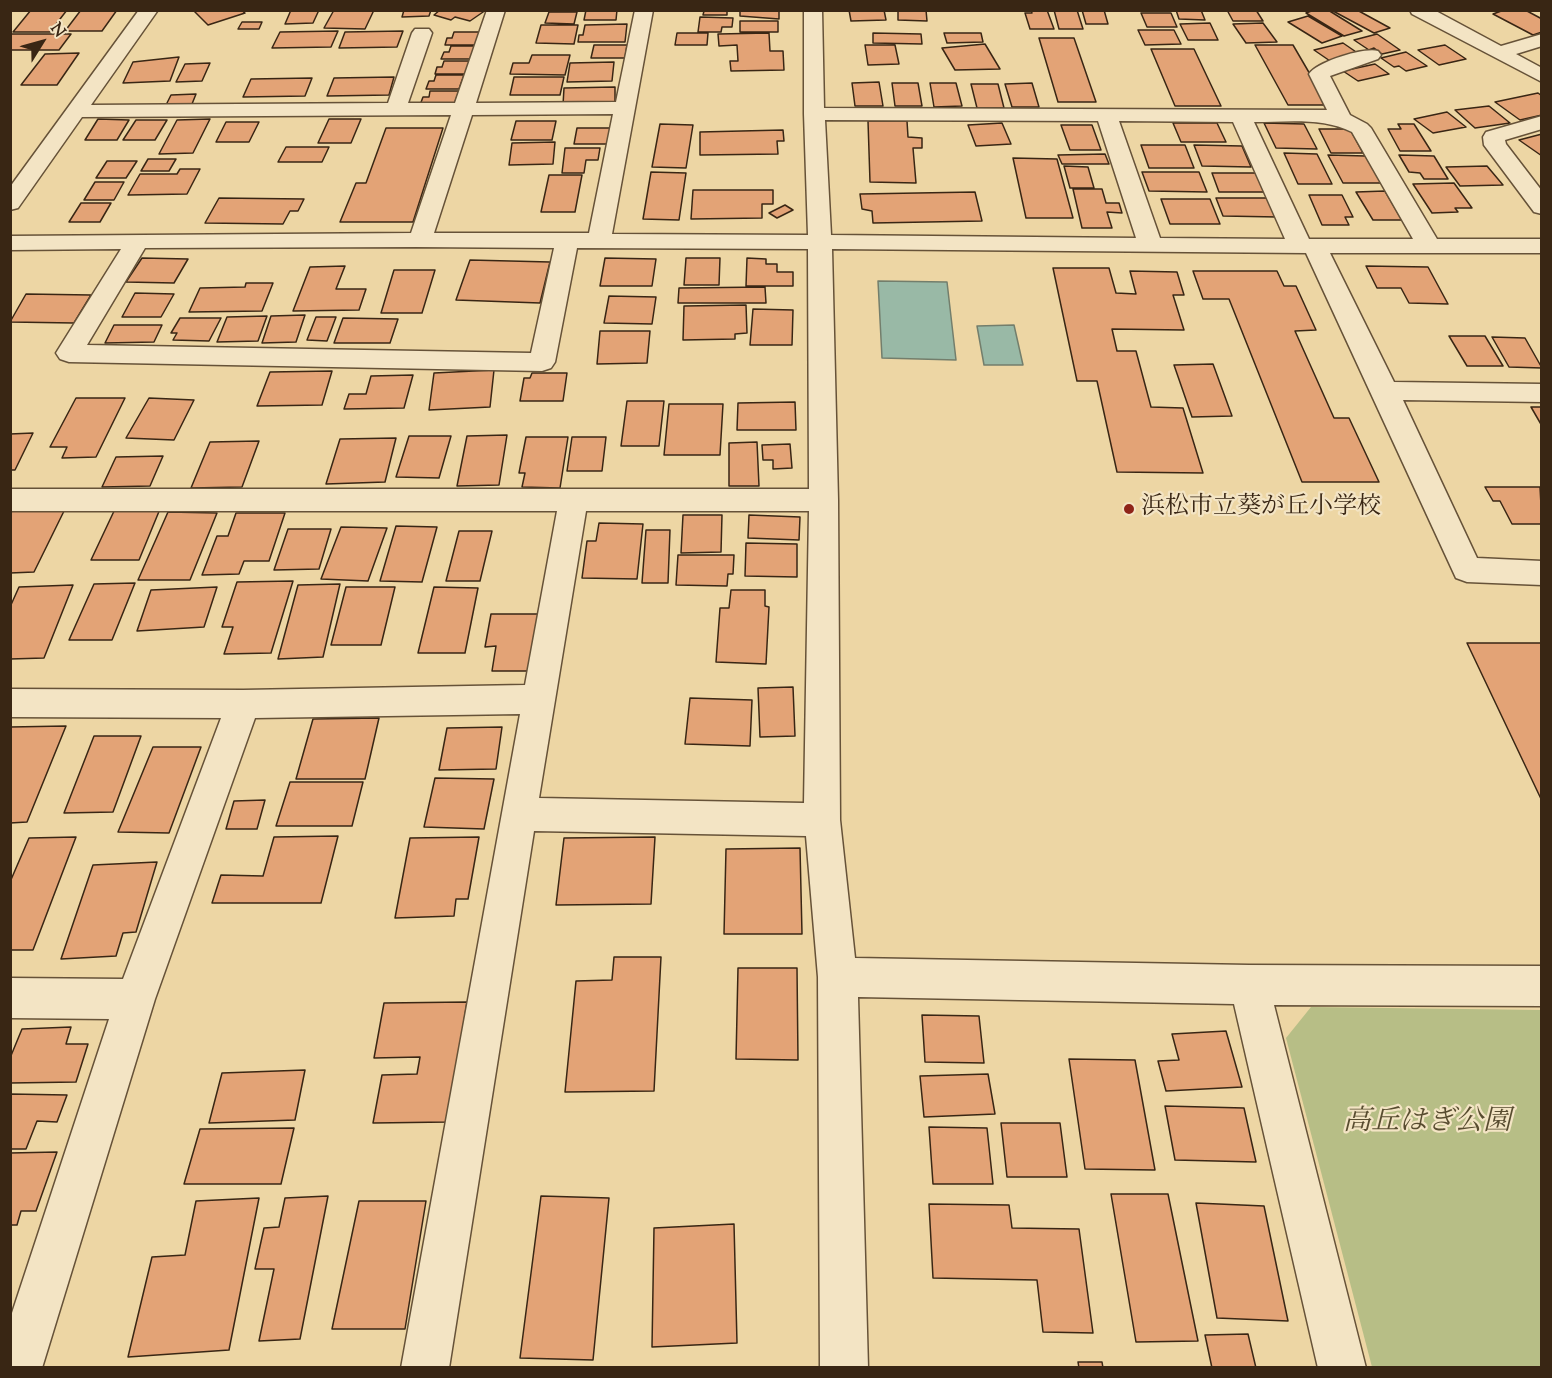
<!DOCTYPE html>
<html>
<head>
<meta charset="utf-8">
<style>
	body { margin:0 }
	#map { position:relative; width:1552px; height:1378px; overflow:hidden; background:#edd6a4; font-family:"Sorts Mill Goudy",serif }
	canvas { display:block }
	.frame { position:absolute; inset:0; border:12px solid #392614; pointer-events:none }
	.north { position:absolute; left:12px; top:12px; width:60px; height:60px; -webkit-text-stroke:4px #f3e4c4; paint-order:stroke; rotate:53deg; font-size:16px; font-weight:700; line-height:24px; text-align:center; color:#392614 }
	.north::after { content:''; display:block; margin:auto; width:21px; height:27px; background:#392614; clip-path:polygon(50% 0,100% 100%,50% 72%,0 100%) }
</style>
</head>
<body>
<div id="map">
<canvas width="1552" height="1378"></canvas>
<div class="frame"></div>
<div class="north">N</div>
</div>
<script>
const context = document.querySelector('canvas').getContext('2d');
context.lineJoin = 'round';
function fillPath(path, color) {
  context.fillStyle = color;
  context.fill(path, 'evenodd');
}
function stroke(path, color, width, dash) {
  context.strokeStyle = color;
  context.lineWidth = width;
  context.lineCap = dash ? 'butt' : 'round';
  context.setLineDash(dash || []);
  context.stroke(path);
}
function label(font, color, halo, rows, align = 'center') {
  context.font = font + ' "Sorts Mill Goudy","Noto Serif JP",serif';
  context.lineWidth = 4.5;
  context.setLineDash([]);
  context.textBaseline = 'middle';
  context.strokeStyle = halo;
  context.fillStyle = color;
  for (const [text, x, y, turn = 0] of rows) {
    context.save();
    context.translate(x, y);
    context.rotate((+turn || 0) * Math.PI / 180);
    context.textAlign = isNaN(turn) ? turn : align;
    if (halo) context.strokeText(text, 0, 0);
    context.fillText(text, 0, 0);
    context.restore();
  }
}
fillPath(new Path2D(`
	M1311,1007L1541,1010V1367H1372L1286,1038Z`), '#b7be86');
const water = new Path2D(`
	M878,281L947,282L956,360L882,358Z
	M1014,325L1023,365H984L977,326Z`);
fillPath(water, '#99b9a6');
stroke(water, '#737e6c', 1.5);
const building = new Path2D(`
	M31,10H67L50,32H13Z
	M81,10H117L102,31H65Z
	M193,10H241L245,13L208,25Z
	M291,10H319L313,23L285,24Z
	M334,10H374L365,29L324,28Z
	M404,10H431L429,16L402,17Z
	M440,10H486L470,21L455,17L451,20L434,15Z
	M586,10H617L616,20H584Z
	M688,10H727V15H703L704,11Z
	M740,10H779V19L740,16Z
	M849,10H884L886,20L851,21Z
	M898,10H926L927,21L898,20Z
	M1031,10H1047L1054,29H1030L1025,13H1032Z
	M1054,10H1077L1083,29H1059Z
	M1082,10H1104L1108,24H1086Z
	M1176,10H1201L1205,20L1179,19Z
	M1227,10H1256L1263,21H1233Z
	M1314,10H1328L1362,31L1344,36L1306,13Z
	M1357,10L1390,28L1374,33L1333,11Z
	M1504,10H1530L1527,11L1542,19V32L1533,35L1493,14Z
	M549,12H577L574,24L545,23Z
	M1141,13H1171L1177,27H1147Z
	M1308,16L1342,36L1322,43L1288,22Z
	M700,17L733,18L732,27H722L721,32H698Z
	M740,21H778V32H740Z
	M242,22H262L259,29H238Z
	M1210,23L1218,40H1188L1180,24Z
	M1263,23L1277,42L1246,43L1233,24Z
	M627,24L625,42H578L579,35H583L585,25Z
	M541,25H578L574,44L536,43Z
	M1138,30H1174L1181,44L1145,45Z
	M338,31L331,47L272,48L280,32Z
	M403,31L397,47L339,48L345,32Z
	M454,32H480L477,45H445L447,38H452Z
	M677,33H708L707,45H675Z
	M769,33L770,51H783L784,70L731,71L730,61H738L737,45L719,46L718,34Z
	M873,33L921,34L922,44L873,43Z
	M944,33H981L983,42L947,43Z
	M71,34L59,50H10L11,34Z
	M1377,34L1400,50L1382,54L1374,48L1369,50L1354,40Z
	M1039,38H1074L1096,102H1058Z
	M1343,43L1362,56L1333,63L1314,50Z
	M985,44L1000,69L955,70L942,48Z
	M594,45H627L625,58H591Z
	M865,45H895L899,64L868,65Z
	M1255,45H1293L1328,105H1288Z
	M1445,45L1466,59L1439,65L1418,50Z
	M451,46H477L473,59H441L444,52H449Z
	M1151,49H1194L1221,106H1175Z
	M1406,52L1427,66L1406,71L1399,66L1394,67L1381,58Z
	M79,53L57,85H21L45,54Z
	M532,55H570L565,75L510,74L513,63H529Z
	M179,57L170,81L123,83L133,62Z
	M444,61H471L467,74H435L437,67H442Z
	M614,62L612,81L567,82L570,63Z
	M210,63L202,81L176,82L185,64Z
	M1375,64L1389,74L1358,81L1343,71Z
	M436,75H464L459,89H426L429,81H434Z
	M394,77L389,95L327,96L334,78Z
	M514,77H564L560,95H510Z
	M312,78L305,96L243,97L251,79Z
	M879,82L883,106H855L852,83Z
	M892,83H918L922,106H895Z
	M930,83H956L962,106L934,107Z
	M1032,83L1039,107H1012L1005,84Z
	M971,84H998L1004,108H977Z
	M615,87V104L563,105L564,88Z
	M430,91H459L454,105H420L423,97H429Z
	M1538,93L1542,96V115L1520,120L1495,102Z
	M196,94L192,104L166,105L171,95Z
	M1489,106L1510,123L1475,128L1455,110Z
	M1447,112L1466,127L1433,133L1414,119Z
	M98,119L129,120L117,140H85Z
	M210,119L193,153L159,154L177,120Z
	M329,119H361L351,143H318Z
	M136,120H167L155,140H123Z
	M516,121H556L552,140H511Z
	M868,121H907L908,137L922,138V148H913L916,183L870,182Z
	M226,122H259L249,142H216Z
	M1002,123L1011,144L976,146L968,125Z
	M1173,123H1217L1226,142H1181Z
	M1264,123L1304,124L1317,149L1276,148Z
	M660,124L693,125L686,168L652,167Z
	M1398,124H1414L1431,151H1400L1388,129H1401Z
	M1061,125H1092L1101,150H1070Z
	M386,128H443L413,222H340L356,183H366Z
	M577,128H613L611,144H574Z
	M1319,129H1350L1363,153H1331Z
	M783,130L784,141H777L778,154L700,155V132Z
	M1542,134V156L1519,140Z
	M555,142L553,164L509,165L512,143Z
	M1141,145H1185L1194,168H1149Z
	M1194,145L1242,146L1251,167L1202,166Z
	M286,147H329L322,162H278Z
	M565,148H600L598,160H586L584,173H562Z
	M1284,153L1317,154L1332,184H1298Z
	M1105,154L1109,164H1062L1058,155Z
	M1328,155L1366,156L1382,183H1343Z
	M1399,155L1434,156L1448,179H1424L1420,173L1409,172Z
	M1013,158L1057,159L1073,218H1026Z
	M148,159H176L169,171H141Z
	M107,161H137L126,178H96Z
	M1064,166L1088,167L1094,188H1070Z
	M1487,166L1503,185L1460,186L1446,167Z
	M180,169H200L187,194L128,195L140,174H177Z
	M651,172L686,173L679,220L643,219Z
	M1142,172H1199L1207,192L1149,191Z
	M1212,173H1256L1265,192H1219Z
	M549,175H582L575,212H541Z
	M95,182H124L114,200H84Z
	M1454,183L1472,208H1455L1458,212L1432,213L1413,184Z
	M1073,189H1102L1106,203H1119L1122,213L1107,212L1112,228H1082Z
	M693,190H773V204H762V218L691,219Z
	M1385,191L1402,220H1373L1356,192Z
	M975,192L982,221L873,223L872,211L862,209L860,194Z
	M1309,195H1342L1353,217H1345L1349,225H1322Z
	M219,198L304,199L298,211H290L283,224L205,223Z
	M1216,198H1270L1278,217L1223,216Z
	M1161,199H1210L1220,224H1170Z
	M81,203H111L100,222H69Z
	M785,205L793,210L777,218L769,213Z
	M142,258L188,259L174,283L126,282Z
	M605,258L656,259L652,286H600Z
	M686,258H720L719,285H684Z
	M747,258L766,259V264H777V272H793V286H746Z
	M470,260L550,262L540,303L456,300Z
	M345,266L336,289H366L359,310L293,311L310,267Z
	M1366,266L1428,267L1448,304L1409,303L1401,288H1377Z
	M1053,268H1109L1116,293L1136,294L1130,271L1177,272L1184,295H1173L1184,330L1112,329L1117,351H1136L1151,407L1183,408L1203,473L1117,472L1097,381H1077Z
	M394,270H435L422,313H381Z
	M1193,271H1277L1284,286H1296L1316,330L1295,331L1334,418H1349L1379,482H1302L1229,299H1203Z
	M246,283H273L262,311L189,312L200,288L245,287Z
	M765,287L766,303H678L679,288Z
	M135,293L174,294L161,317H122Z
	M26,294L91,295L74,323L10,322Z
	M609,296L656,297L652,324L604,323Z
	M746,305L747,333L735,334V339L683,340L684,306Z
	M753,309L793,310L792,345H750Z
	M305,315L296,342L262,343L271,316Z
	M267,316L258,341L217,342L227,317Z
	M316,317H336L327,341L307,340Z
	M180,318H221L209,341L173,340L177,333H171Z
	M343,318L398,319L390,343H334Z
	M114,325H162L154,342L105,343Z
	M600,331H650L647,363L597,364Z
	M1449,336H1485L1503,366H1467Z
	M1492,337L1525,338L1542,368L1509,367Z
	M1213,364L1232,416L1192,417L1174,365Z
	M494,370L490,407L429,410L434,373Z
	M332,371L322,405L257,406L270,372Z
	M532,373H567L563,401H520L524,378H530Z
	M413,375L404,408L344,409L349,394H366L371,376Z
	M76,398H125L96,457L62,458L67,447H50Z
	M149,398L194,400L174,440L126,438Z
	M627,401H664L659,446H621Z
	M795,402L796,430H737L738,403Z
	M669,404H723L720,455H664Z
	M1531,407H1542V426Z
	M33,433L15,470H10V434Z
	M507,435L499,485L457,486L467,436Z
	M409,436H451L439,478L396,477Z
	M526,437H568L560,488L522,487L525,473H519Z
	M572,437H606L602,471H567Z
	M396,438L385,482L326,484L340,439Z
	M259,441L242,487L191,488L210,442Z
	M757,442L759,486H729V443Z
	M790,444L792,468L773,469V460H763L762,445Z
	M163,456L150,486L102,487L116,457Z
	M1485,487H1540L1542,524H1512L1500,501H1493Z
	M66,507L34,572L10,573V514L14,508Z
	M115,509H160L139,560H91Z
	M168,512L217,513L190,580H138Z
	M236,513H285L269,561H244L239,574L202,575L217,536H228Z
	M683,515H722L721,552L681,553Z
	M749,515L800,517L799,540L748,538Z
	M599,523L643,524L637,579L582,578L587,541H596Z
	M396,526L437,527L422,582L380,581Z
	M341,527L387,528L368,581L321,579Z
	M288,529H331L319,569L274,570Z
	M646,530H670L668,583H642Z
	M459,531H492L480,581H446Z
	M746,543L797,544V577L745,576Z
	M678,555H734L733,574H728L727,586L676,585Z
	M293,581L271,653L224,654L233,627H222L237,582Z
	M135,583L112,640H69L94,584Z
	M340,584L323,657L278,659L298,585Z
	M73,585L44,658L10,659V607L19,587Z
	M217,587L204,627L137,631L151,590Z
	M346,587H395L381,645H331Z
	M434,587L478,588L465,653H418Z
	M731,590H765V606L769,607L766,664L716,662L720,608H729Z
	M491,614H540L532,671H492L496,646L485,647Z
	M1467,643H1542V801Z
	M793,687L795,736L760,737L758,688Z
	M690,698L752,700L750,746L685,744Z
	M379,718L365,779H296L313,719Z
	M66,726L27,822L10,823V727Z
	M502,727L496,769L439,770L447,728Z
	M94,736H141L113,812L64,813Z
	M153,747H201L169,833L118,832Z
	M435,778L494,779L484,829L424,827Z
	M290,782H363L352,826H276Z
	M265,800L257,829H226L234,801Z
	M338,836L321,903H212L221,875L263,876L274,837Z
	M76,837L33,950H10V882L29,838Z
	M479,837L468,899H456L454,916L395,918L410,838Z
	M655,837L651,904L556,905L564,838Z
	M800,848L802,934H724L726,849Z
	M157,862L136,932L123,933L116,956L61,959L93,865Z
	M614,957H661L654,1091L565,1092L576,981L612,980Z
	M738,968H797L798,1060L736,1059Z
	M467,1002L448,1122L373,1123L382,1075L417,1074L420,1057L374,1058L384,1003Z
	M922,1015L979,1016L984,1063L925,1062Z
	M71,1027L66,1044H88L76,1082L10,1083V1058L22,1029Z
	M1226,1031L1242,1087L1166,1091L1158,1061L1179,1060L1172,1034Z
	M1069,1059L1135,1060L1155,1170L1085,1169Z
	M305,1070L295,1120L209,1123L222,1073Z
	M988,1074L995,1114L924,1117L920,1076Z
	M10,1094L67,1095L57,1122L37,1121L26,1149H10Z
	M1165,1106L1244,1108L1256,1162L1175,1160Z
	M1001,1123H1060L1067,1177H1007Z
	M929,1127L987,1128L993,1184H933Z
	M294,1128L281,1184H184L200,1129Z
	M57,1152L36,1211H21L17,1225H10V1153Z
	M1111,1194H1168L1198,1341L1136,1342Z
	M328,1196L300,1339L259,1341L274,1269H255L264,1228L279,1227L285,1198Z
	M541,1196L609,1198L593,1360L520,1358Z
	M259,1198L229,1350L128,1357L152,1257L185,1255L196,1201Z
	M359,1201H426L405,1329H332Z
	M1196,1203L1264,1206L1288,1321L1217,1318Z
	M929,1204L1009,1205L1012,1228L1079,1229L1093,1333L1043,1332L1037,1280L933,1278Z
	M734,1224L737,1343L652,1347L654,1228Z
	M1248,1334L1256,1368H1212L1205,1335Z
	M1078,1362H1102L1103,1368H1079Z`);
fillPath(building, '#e3a376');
stroke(building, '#392614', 1.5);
const minor = new Path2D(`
	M139,10H158L91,105L388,103L412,33L415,29H429L432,33L408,103H455L487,10H505L476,103L616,102L635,10H653L612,234L808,235L804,114V10H822L824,108L1327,110L1309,74C1317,62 1364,47 1378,51L1381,55L1378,59L1330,76L1350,115L1367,124L1371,128L1437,239H1542V253H1330L1394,382L1542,384V402L1403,400L1477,558L1542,561V585L1467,582L1456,578L1306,253L832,249L838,500L840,820L855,958L1249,965L1542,966V1006L1274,1005L1366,1368H1318L1234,1004L858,997L868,1368H820L818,977L806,836L534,831L449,1368H401L520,714L255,718L155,999L42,1368H10V1319L109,1019L10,1018V978L123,979L221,718L10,717V689L243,690L525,685L557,511H10V489H809L808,249L577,248L555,362L551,368L542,371L69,362L60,359L56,353L121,249L10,250V236L411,233L451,115L82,117L18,208L10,210V187ZM613,114L589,233H434L472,115ZM825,120L1098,121L1136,238L831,235ZM1119,121L1233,122L1285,239L1160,238ZM1254,122C1287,122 1322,117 1352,132L1413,239H1309ZM416,247L554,248L531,353L87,345L145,248ZM586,511H809L804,803L539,798Z
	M1410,10H1434L1501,46L1542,34V46L1516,54L1542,68V82L1412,14Z
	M1542,116V129L1505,140L1506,144L1542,191V214L1534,212L1484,145L1483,137L1486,132Z`);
stroke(minor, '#665238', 3);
fillPath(minor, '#f3e4c4');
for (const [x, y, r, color] of [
	[1129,509,6,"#8f2418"]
]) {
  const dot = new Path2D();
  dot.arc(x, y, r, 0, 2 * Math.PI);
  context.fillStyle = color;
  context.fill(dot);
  stroke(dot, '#f3e4c4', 2);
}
label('24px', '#392614', '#f3e4c4', [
	["浜松市立葵が丘小学校",1141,509]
], 'left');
label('italic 28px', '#584c30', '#f3e4c4', [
	["高丘はぎ公園",1427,1124]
]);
</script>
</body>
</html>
